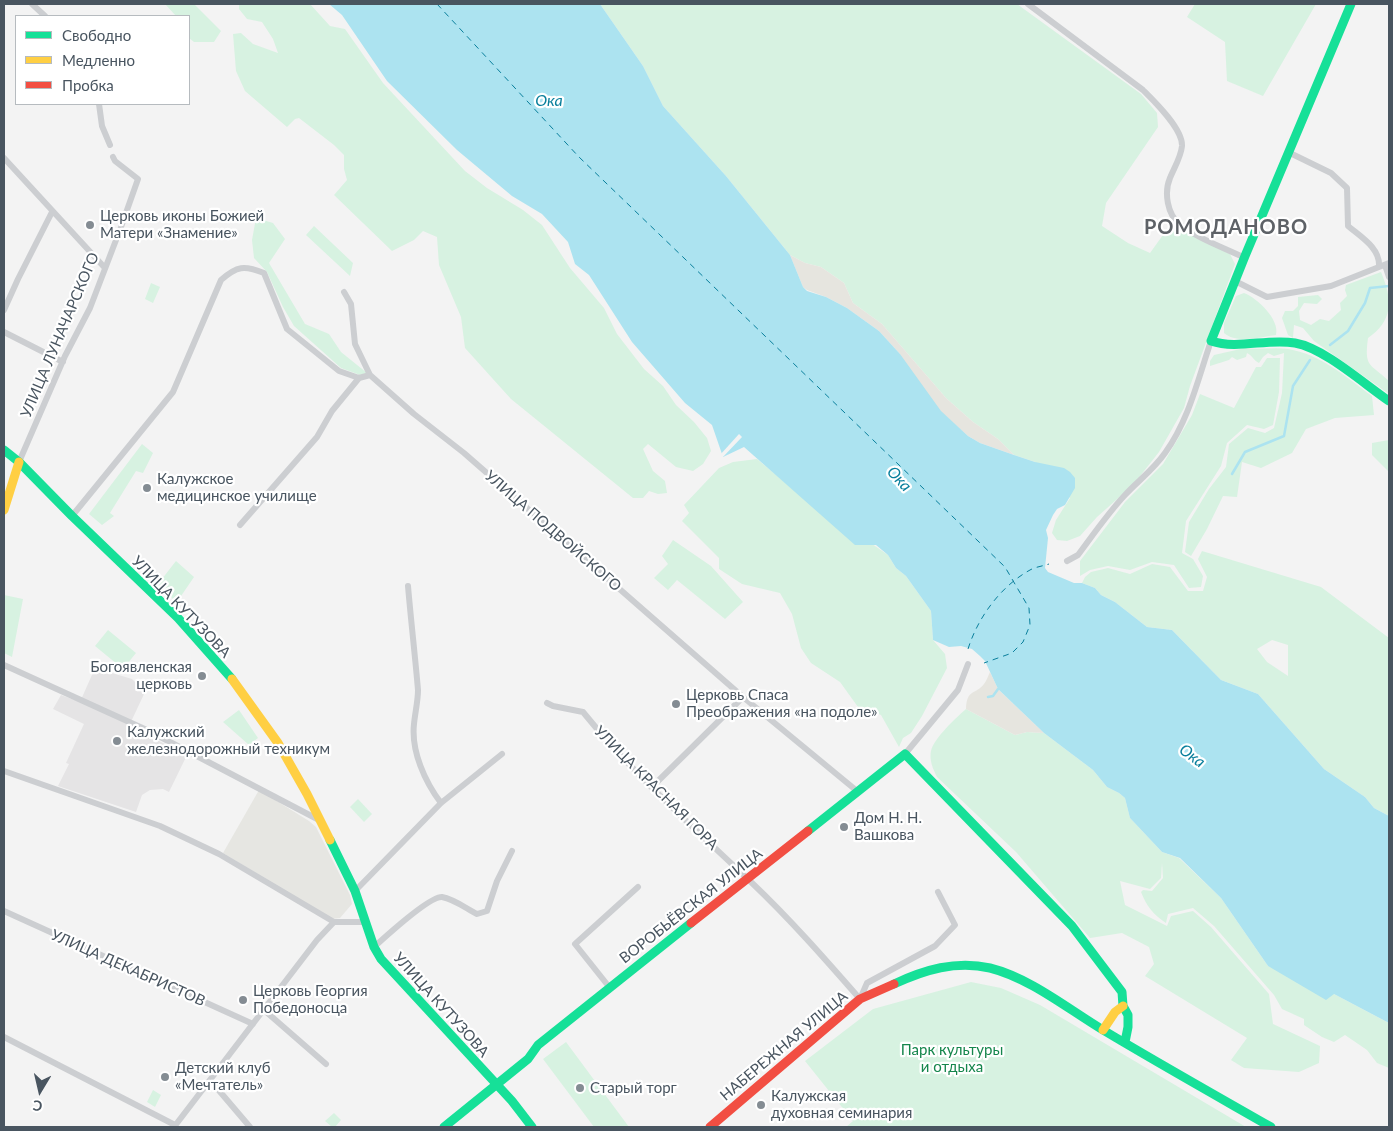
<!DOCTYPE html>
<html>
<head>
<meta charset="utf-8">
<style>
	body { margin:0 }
	#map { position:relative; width:1393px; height:1131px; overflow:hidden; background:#f3f3f3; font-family:Lato,sans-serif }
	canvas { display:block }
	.frame { position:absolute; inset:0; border:5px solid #495560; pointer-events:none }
	.legend { position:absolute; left:15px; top:15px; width:175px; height:90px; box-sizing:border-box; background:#fff; border:1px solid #b6bbbf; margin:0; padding:6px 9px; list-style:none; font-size:15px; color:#495560 }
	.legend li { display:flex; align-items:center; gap:10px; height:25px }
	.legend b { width:25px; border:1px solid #b6bbbf }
	.north { position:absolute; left:15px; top:1066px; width:50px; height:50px; -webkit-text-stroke:4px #fff; paint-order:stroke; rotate:189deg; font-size:14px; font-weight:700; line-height:20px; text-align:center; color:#495560 }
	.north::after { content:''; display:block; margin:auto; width:18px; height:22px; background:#495560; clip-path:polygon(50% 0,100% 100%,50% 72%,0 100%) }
</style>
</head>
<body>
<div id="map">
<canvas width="1393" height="1131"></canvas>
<div class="frame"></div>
<ul class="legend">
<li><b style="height:6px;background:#16e098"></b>Свободно</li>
<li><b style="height:6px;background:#ffcf43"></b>Медленно</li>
<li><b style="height:6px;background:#f24e42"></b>Пробка</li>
</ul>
<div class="north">С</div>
</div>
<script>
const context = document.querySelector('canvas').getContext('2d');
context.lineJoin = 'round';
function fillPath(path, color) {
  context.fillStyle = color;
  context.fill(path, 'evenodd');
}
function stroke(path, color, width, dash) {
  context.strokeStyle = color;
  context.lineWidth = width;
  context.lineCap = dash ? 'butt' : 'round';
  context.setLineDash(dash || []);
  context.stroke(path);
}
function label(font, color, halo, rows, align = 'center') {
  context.font = font + ' Lato,sans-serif';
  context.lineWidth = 4.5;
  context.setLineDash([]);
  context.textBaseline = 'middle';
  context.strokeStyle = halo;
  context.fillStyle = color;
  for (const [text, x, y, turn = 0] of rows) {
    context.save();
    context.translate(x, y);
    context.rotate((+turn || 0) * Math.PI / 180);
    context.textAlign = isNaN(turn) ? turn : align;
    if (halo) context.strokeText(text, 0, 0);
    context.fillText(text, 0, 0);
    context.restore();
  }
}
fillPath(new Path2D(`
	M259,790L309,821L316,827L350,895L352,904L340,918L332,919L223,853Z`), '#e6e6e2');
fillPath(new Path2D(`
	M95,668L132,679L145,692L129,726L187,755L169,792L163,789L150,790L142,795L136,812L58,786L69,764L66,763L84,724L53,709L61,695L80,702Z`), '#e5e4e5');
fillPath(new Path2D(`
	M165,4H194L221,31L214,42H194L189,38V16H176Z
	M239,4H310L330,26L345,29L383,83L465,171L487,188L523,210L542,225L570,268L604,308L617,334L644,369L663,386L676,405L694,422L707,438L711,451L703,464L693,471L676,467L648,444L643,449L653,471L665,481L667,493L658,494L649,491L643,498H633L511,399L465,348L461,317L439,265L437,237L423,231L414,240L392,251L334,195L347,180L344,169V155L334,145L299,118L295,119L287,127L245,91L236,71L233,34L241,33L253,44L278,53L273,39L262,22L247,19L239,9Z
	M600,4H1017L1141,94L1157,113L1158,127L1106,203L1102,226L1128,243L1150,253L1168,228L1179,229L1230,254L1235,264L1190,386L1184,408L1159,452L1133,485L1097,517L1080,536L1067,541L1057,540L1052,533L1056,520L1070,498L1035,462L1014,455L998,439L973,422L946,398L882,324L853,303L844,283L821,267L805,263L790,255L726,176L663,106L643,66Z
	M1195,4H1316L1263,96L1227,81L1225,42L1187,17Z
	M256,218L273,223L285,239L269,263L305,324L329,334L341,352L367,373L360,375L341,368L294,326L283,307L267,272L254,258L252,240Z
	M314,226L353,263L350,276L306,235Z
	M1381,272C1393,300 1393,321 1368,338C1364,368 1370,363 1389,381V394L1314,341L1303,328L1294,325L1293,338L1288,335L1282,318L1285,311H1293L1298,306V297L1318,295L1322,299L1317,304L1304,303L1299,311L1300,320L1311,325L1320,319L1329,321L1341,310L1340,303L1347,296L1345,290L1346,285Z
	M151,283L160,287L153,303L145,299Z
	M1244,293C1257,298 1280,319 1276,335C1261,337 1236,344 1224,333V323L1236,296Z
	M1245,348C1259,350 1274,347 1288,349C1320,354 1346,377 1372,396L1374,415L1335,418L1306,429L1292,453L1261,468L1242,462L1237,497L1223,496L1207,529L1191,556L1185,552L1189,522L1209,489L1226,467L1229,444L1248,428L1265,433L1274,428L1282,393L1284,353L1274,356L1268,353L1263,357L1259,363C1254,361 1253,356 1247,353L1246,357L1237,360L1232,357L1229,360L1210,366V361L1214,355Z
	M1267,358H1280L1279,392L1273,425L1264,429L1247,425L1227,443L1221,466L1186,521L1182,553L1193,559L1203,576L1201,587L1189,588L1174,565L1152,562L1130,570L1108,566L1090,570L1080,576V561L1125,502L1163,464L1192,415L1200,394L1234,408L1256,367H1261Z
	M1389,440V472L1372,455V443Z
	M142,444L153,453L143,473L136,471L110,513L114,516L102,525L89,514Z
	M757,459L793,489L888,555L896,568L906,576L931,611L933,640L945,654L947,668L922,716L911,733L903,738L899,747L881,715L858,707L840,682L811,663L801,648L792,614L780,593L742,584L719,569V558L682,521L689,513L684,505L719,468L733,462Z
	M673,540L711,566L743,602L725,619L677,580L668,590L654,578L668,564L662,556Z
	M1202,551L1321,587L1389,638V816L1374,808L1365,797L1324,769L1258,694L1221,680L1172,630L1147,627L1115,602L1101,595L1095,588L1082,583L1085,577L1091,572L1108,568L1130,574L1152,564L1170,567L1188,591H1203L1207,577L1198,559ZM1272,640L1288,645V676L1267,662L1257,649Z
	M176,561L194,577L179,599H173L158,584Z
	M4,595L23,599L12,657L4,653Z
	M108,630L136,653L123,669L95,646Z
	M966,709L1015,735L1027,732L1044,733L1093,770L1107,787L1119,793L1125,798L1130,818L1162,852L1179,858L1221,898L1268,966L1334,994L1389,1023V1068L1377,1063L1367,1050L1345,1035L1334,1042L1322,1037L1304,1025V1019L1282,1009L1274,995L1214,926L1193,908L1168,914L1166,923C1153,914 1147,907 1141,892L1143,890L1152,891L1163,878L1162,863L1161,878L1150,889L1120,881L1125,905L1167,926L1171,916L1193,911L1211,927L1269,994L1273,1024L1320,1046L1319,1063L1299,1072L1244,1068L1231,1060L1247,1038L1145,976L1154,964L1149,947L1122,933L1090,938L1016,852L937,777C933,769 929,760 931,751C934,738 956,718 966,709Z
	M239,710L258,738L249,745L223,722Z
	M358,799L372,814L364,822L350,807Z
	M971,982L1001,988L1040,1005L1246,1127H846L853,1121L805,1061L873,1009Z
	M566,1042L629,1127H594L543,1059Z
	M153,1090L161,1095L155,1107L147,1102Z
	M334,1113L341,1120L335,1127H332L325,1121Z`), '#d7f2e1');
fillPath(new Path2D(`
	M790,255L805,263L821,267L844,283L853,303L882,324L946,398L973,422L998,439L1014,455L980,443L968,436L904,380L900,354L879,331L847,308L826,297L807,290L803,287Z
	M990,672L998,689L1044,733L1027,732L1015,735L966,709C967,688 976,695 984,684C987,680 988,676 990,672Z`), '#e6e5df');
fillPath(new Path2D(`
	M329,4H600L643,66L663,106L726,176L790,255L803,287L807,291L826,297L847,308L879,331L900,354L941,411L968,436L980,443L1014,455L1035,462L1064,468L1070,472L1075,478V488L1065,505L1057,509L1053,515L1046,530L1048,538L1045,568L1048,572L1074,583H1082L1095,588L1101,595L1115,602L1147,627L1172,630L1221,680L1258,694L1324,769L1365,797L1374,808L1389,816V1023L1334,994L1326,1000L1268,966L1221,898L1180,858L1162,852L1130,818L1125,798L1119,793L1107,787L1093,770L1044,733L998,689L985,661L980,656L972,649L961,646L949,647L933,640L931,611L906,576L896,568L888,555L876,545H855L744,447L723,457L712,425L685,403L632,342L589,275L575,264L568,242L542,214L512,196L457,150L387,81L342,15Z`), '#ace3f0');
fillPath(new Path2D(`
	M739,434L742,437L722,458L720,455Z`), '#f3f3f3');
stroke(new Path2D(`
	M1330,345L1348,331L1365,303L1370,288L1389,286
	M1232,474L1245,452L1284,436L1293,386L1310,360
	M988,697L993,696L998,689`), '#ace3f0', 2.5);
stroke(new Path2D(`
	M437,4L579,157L1005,567L1029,608L1030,625L1023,642L1012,653L984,663
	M968,649C978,617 1001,586 1030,570C1035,567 1043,566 1049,564`), '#097f9c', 1, [6, 5]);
stroke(new Path2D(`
	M32,4L45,16
	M1028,4L1143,90C1154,101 1183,129 1182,146C1181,157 1174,168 1170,178C1164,192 1167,215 1180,224C1196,238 1225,248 1245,258
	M99,104L102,126L110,145
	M1290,153L1331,173L1347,188L1348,226C1361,237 1380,248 1379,266
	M4,158L105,268
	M1385,265L1389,277
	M1235,281L1267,297L1331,286L1389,263
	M344,292L351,304L355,344L370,375
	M4,310L18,279L52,212
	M4,332L63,362
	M19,462L65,356L90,308L121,227L138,179L115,161L113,157
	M72,516L173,392L221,280C237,266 244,265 264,273L287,329L339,371L359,378L370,375L414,414L464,453L743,697L857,791
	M240,525L317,437L332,411L359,378
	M1067,561L1078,555C1093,535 1108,513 1125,495C1138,481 1154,469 1165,453C1189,420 1198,379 1211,341
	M408,586C411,621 415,655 418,690C418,701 415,713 414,724C411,751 425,782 441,803
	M4,665L149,731L321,821
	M547,703L553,706L583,712C633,774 693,827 751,882C790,919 825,959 860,999L867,983L935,946L955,925L938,892
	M905,754L958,690L968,664
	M4,771L160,826L219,854L334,922H365
	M652,787L743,697
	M355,891L441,803L502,754
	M4,911L253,1024
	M374,947C385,937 430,896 442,897C454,899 467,909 477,914L487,911L497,881L512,851
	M610,988L575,944L638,887
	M264,1010L326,1064
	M4,1037L175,1125
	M210,1080L250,1127
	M174,1127L317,940L334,922`), '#ccced1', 6);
stroke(new Path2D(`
	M1351,4L1245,256L1211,341C1238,350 1267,338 1295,343C1324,348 1364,384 1389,401
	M4,450L19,462L72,516L178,618L232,679
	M808,831L905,754L1072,926L1122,992L1123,1006L1128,1015V1027L1125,1042
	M330,840L355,891L374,947L381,959L512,1101L532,1127
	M894,984C924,970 956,960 990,968C1030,978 1068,1009 1103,1030C1158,1063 1215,1095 1271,1127
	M444,1127L528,1059L538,1045L691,923`), '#16e098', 9);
stroke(new Path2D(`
	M4,510L19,462
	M232,679L278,743L307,794L330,840
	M1103,1030L1115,1012L1123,1006`), '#ffcf43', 9);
stroke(new Path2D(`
	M691,923L808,831
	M710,1127L860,999L894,984`), '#f24e42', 9);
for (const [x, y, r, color] of [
	[90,225,5,"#848c93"],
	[147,488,5,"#848c93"],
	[202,676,5,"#848c93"],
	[676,704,5,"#848c93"],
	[117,741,5,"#848c93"],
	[844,827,5,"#848c93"],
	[243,1000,5,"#848c93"],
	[165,1077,5,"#848c93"],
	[580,1088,5,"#848c93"],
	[761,1105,5,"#848c93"]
]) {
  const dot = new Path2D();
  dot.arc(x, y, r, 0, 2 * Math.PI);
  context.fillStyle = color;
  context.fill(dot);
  stroke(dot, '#fff', 2);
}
label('15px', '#495560', '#fff', [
	["Церковь иконы Божией",100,216],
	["Матери «Знамение»",100,233],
	["Калужское",157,479],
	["медицинское училище",157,496],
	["Богоявленская",192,667,"right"],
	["церковь",192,684,"right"],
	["Церковь Спаса",686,695],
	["Преображения «на подоле»",686,712],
	["Калужский",127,732],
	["железнодорожный техникум",127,749],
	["Дом Н. Н.",854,818],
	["Вашкова",854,835],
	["Церковь Георгия",253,991],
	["Победоносца",253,1008],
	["Детский клуб",175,1068],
	["«Мечтатель»",175,1085],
	["Старый торг",590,1088],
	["Калужская",771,1096],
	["духовная семинария",771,1113]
], 'left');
label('15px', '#495560', '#fff', [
	["УЛИЦА ЛУНАЧАРСКОГО",60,335,-67],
	["УЛИЦА ПОДВОЙСКОГО",553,531,41],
	["УЛИЦА КУТУЗОВА",181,607,46],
	["УЛИЦА КРАСНАЯ ГОРА",656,788,45],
	["ВОРОБЬЁВСКАЯ УЛИЦА",691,906,-38],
	["УЛИЦА ДЕКАБРИСТОВ",128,968,24],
	["УЛИЦА КУТУЗОВА",441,1005,48],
	["НАБЕРЕЖНАЯ УЛИЦА",784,1046,-40]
]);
label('15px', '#15864c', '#fff', [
	["Парк культуры",952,1050],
	["и отдыха",952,1067]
]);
label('italic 16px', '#097f9c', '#fff', [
	["Ока",549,101],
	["Ока",899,479,47],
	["Ока",1192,756,36]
]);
context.letterSpacing = '1px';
label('bold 20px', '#5e6267', '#fff', [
	["РОМОДАНОВО",1226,228]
]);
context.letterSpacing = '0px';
</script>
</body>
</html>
